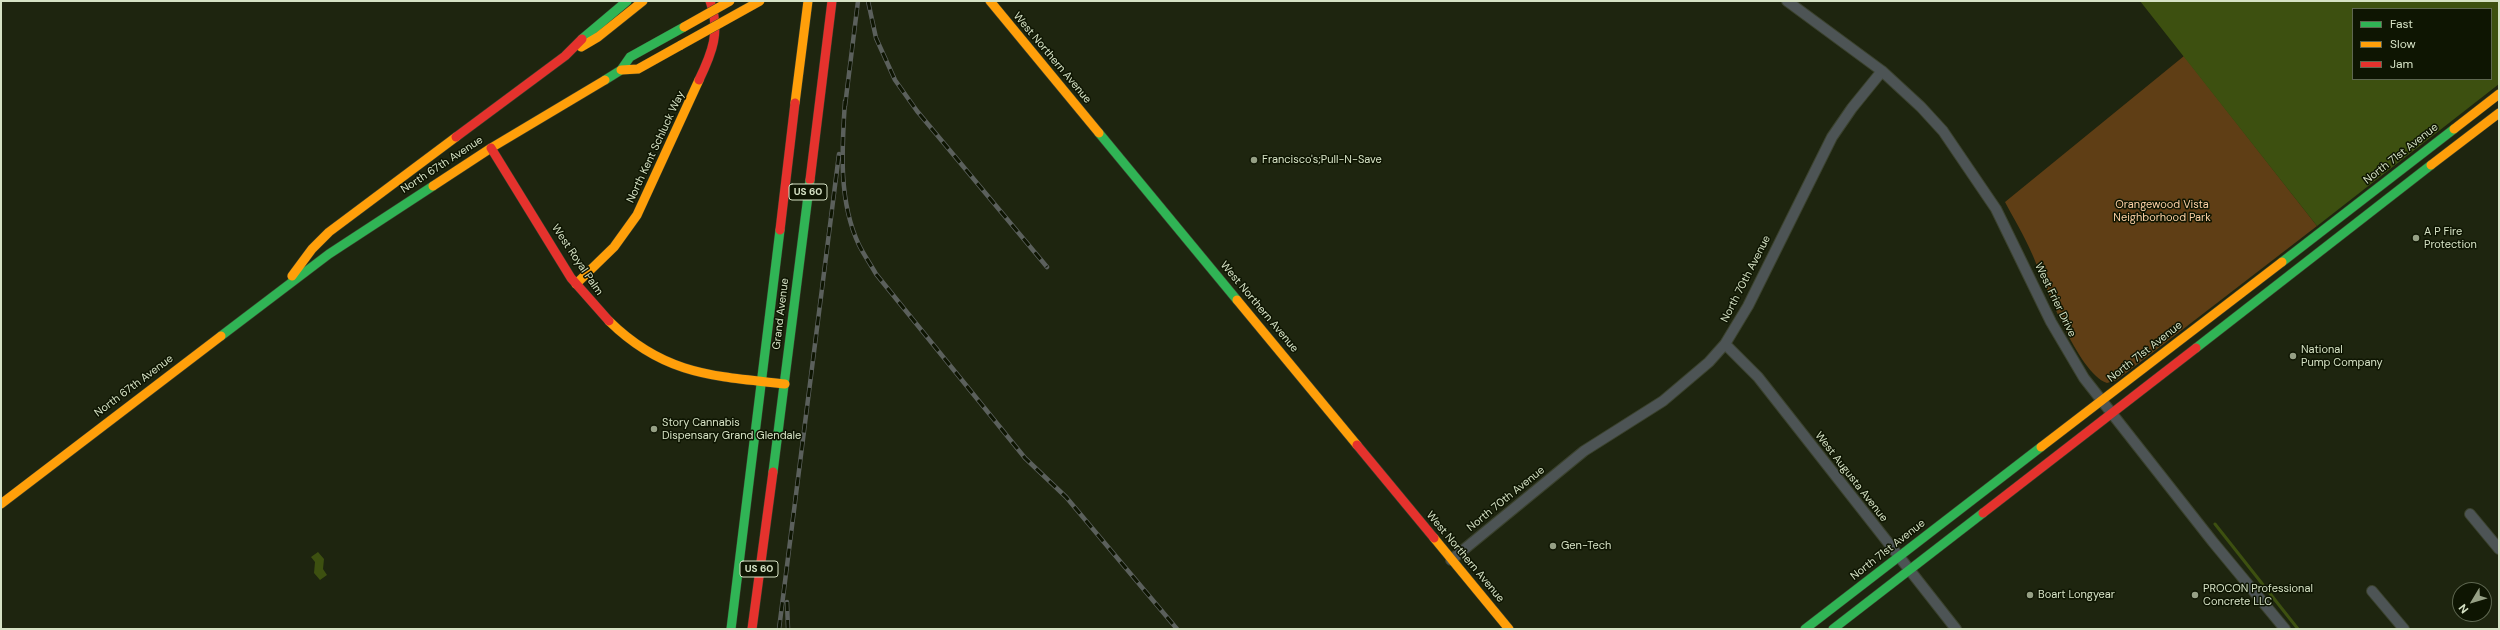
<!DOCTYPE html>
<html>
<head>
<meta charset="utf-8">
<style>
	body { margin:0 }
	#map { position:relative; width:2500px; height:630px; overflow:hidden; background:#1e250f; font-family:"DM Sans",sans-serif }
	canvas { display:block }
	.frame { position:absolute; inset:0; border:2px solid #d6e2c5; pointer-events:none }
	.legend { position:absolute; left:2352px; top:8px; width:140px; height:72px; box-sizing:border-box; background:#0e1502; border:1px solid #5e6750; margin:0; padding:5px 7px; list-style:none; font-size:12px; color:#d6e2c5 }
	.legend li { display:flex; align-items:center; gap:8px; height:20px }
	.legend b { width:20px; border:1px solid #5e6750 }
	.north { position:absolute; left:2452px; top:582px; width:40px; height:40px; box-sizing:border-box; background:#0e1502; border:1px solid #5e6750; border-radius:50%; rotate:232deg; font-size:11px; font-weight:700; line-height:16px; text-align:center; color:#d6e2c5 }
	.north::after { content:''; display:block; margin:auto; width:14px; height:18px; background:#96a085; clip-path:polygon(50% 0,100% 100%,50% 72%,0 100%) }
</style>
</head>
<body>
<div id="map">
<canvas width="2500" height="630"></canvas>
<div class="frame"></div>
<ul class="legend">
<li><b style="height:5px;background:#30b455"></b>Fast</li>
<li><b style="height:5px;background:#ff9f0a"></b>Slow</li>
<li><b style="height:5px;background:#e5322d"></b>Jam</li>
</ul>
<div class="north">N</div>
</div>
<script>
const context = document.querySelector('canvas').getContext('2d');
context.lineJoin = 'round';
function fillPath(path, color) {
  context.fillStyle = color;
  context.fill(path, 'evenodd');
}
function stroke(path, color, width, dash) {
  context.strokeStyle = color;
  context.lineWidth = width;
  context.lineCap = dash ? 'butt' : 'round';
  context.setLineDash(dash || []);
  context.stroke(path);
}
function label(font, color, halo, rows, align = 'center') {
  context.font = font + ' "DM Sans",sans-serif';
  context.lineWidth = 3;
  context.setLineDash([]);
  context.textBaseline = 'middle';
  context.strokeStyle = halo;
  context.fillStyle = color;
  for (const [text, x, y, turn = 0] of rows) {
    context.save();
    context.translate(x, y);
    context.rotate((+turn || 0) * Math.PI / 180);
    context.textAlign = isNaN(turn) ? turn : align;
    if (halo) context.strokeText(text, 0, 0);
    context.fillText(text, 0, 0);
    context.restore();
  }
}
fillPath(new Path2D(`
	M2184,56L2317,226L2117,380L2107,383C2078,373 2045,284 2033,256C2025,237 2014,219 2005,202Z`), '#5f3e15');
fillPath(new Path2D(`
	M2140,1H2499V84L2317,226ZM2353,9H2491V79H2353Z
	M318,552L324,559L323,569L327,575L320,580L314,573L315,562L311,557Z`), '#3d5010');
stroke(new Path2D(`
	M2215,524L2298,629`), '#3d5010', 3);
const street = new Path2D(`
	M1787,1L1882,71L1921,107L1943,131L1996,209L2051,322L2084,378L2213,542L2285,629
	M1725,344L1758,377L1956,629
	M2470,514L2499,549
	M1451,560L1584,451L1663,401L1709,362L1725,344L1748,306L1832,137L1852,108L1882,71
	M2372,591L2404,629`);
const fast = new Path2D(`
	M582,39L627,1
	M605,80L621,70L630,57L684,27
	M1099,133L1237,300
	M2282,262L2454,129
	M221,336L329,254L433,186
	M2196,348L2431,165
	M773,472L810,180
	M731,629L780,230
	M1805,629L2041,447
	M1833,629L1983,513`);
const slow = new Path2D(`
	M990,1L1099,133
	M581,47L598,37L643,1
	M621,70L638,69L681,45
	M795,103L808,1
	M2454,129L2499,94
	M2431,165L2499,113
	M433,186L491,148L605,80
	M292,276L312,249L329,232L456,137
	M576,284L614,247L637,215L699,80
	M1237,300L1357,445
	M609,321C664,375 713,376 785,384
	M2041,447L2282,262
	M1,504L221,336
	M1434,538L1509,629`);
const jam = new Path2D(`
	M699,80C712,53 721,31 710,1
	M456,137L565,56L582,39
	M491,148L571,278L609,321
	M810,180L832,1
	M780,230L795,103
	M1357,445L1434,538
	M1983,513L2196,348
	M752,629L773,472`);
stroke(street, '#3b422e', 12);
stroke(fast, '#3b422e', 10);
stroke(slow, '#3b422e', 10);
stroke(jam, '#3b422e', 10);
stroke(street, '#4d5455', 10);
stroke(fast, '#30b455', 9);
stroke(slow, '#ff9f0a', 9);
stroke(jam, '#e5322d', 9);
const rail = new Path2D(`
	M868,1L876,38L895,80L917,111L1047,267
	M845,101C842,147 838,201 859,245C864,255 871,265 876,274L1025,458L1066,497L1177,629
	M845,106L858,1
	M787,602L788,629
	M779,629L839,154`);
stroke(rail, '#5b605c', 4.5);
stroke(rail, '#0e1502', 3, [9]);
const slowBridge = new Path2D(`
	M684,27L730,1
	M681,45L760,1`);
stroke(slowBridge, '#3b422e', 10, []);
stroke(slowBridge, '#ff9f0a', 9);
for (const [x, y, r, color] of [
	[1254,160,4,"#96a085"],
	[2416,238,4,"#96a085"],
	[2293,356,4,"#96a085"],
	[654,429,4,"#96a085"],
	[1553,546,4,"#96a085"],
	[2030,595,4,"#96a085"],
	[2195,595,4,"#96a085"]
]) {
  const dot = new Path2D();
  dot.arc(x, y, r, 0, 2 * Math.PI);
  context.fillStyle = color;
  context.fill(dot);
  stroke(dot, '#0e1502', 1.5);
}
for (const [x, y, w] of [
	[808,192,38],
	[759,569,38]
]) {
  const box = new Path2D();
  box.roundRect(x - w / 2, y - 8, w, 16, 3);
  context.fillStyle = '#0e1502';
  context.fill(box);
  stroke(box, '#d6e2c5', 1);
}
label('bold 10px', '#d6e2c5', null, [
	["US 60",808,192],
	["US 60",759,569]
]);
label('11px', '#d6e2c5', '#0e1502', [
	["West Northern Avenue",1052,58,50],
	["North Kent Schluck Way",656,147,-65],
	["North 71st Avenue",2401,154,-38],
	["North 67th Avenue",442,165,-33],
	["West Royal Palm",577,260,56],
	["North 70th Avenue",1746,279,-63],
	["West Frier Drive",2055,300,64],
	["West Northern Avenue",1259,307,50],
	["Grand Avenue",781,314,-83],
	["North 71st Avenue",2145,352,-38],
	["North 67th Avenue",134,386,-37],
	["West Augusta Avenue",1851,477,52],
	["North 70th Avenue",1506,499,-39],
	["North 71st Avenue",1888,550,-38],
	["West Northern Avenue",1465,557,50]
]);
label('11px', '#d6e2c5', '#0e1502', [
	["Francisco's;Pull-N-Save",1262,160],
	["A P Fire",2424,232],
	["Protection",2424,245],
	["National",2301,350],
	["Pump Company",2301,363],
	["Story Cannabis",662,423],
	["Dispensary Grand Glendale",662,436],
	["Gen-Tech",1561,546],
	["PROCON Professional",2203,589],
	["Concrete LLC",2203,602],
	["Boart Longyear",2038,595]
], 'left');
label('11px', '#fdd1a6', '#0e1502', [
	["Orangewood Vista",2162,205],
	["Neighborhood Park",2162,218]
]);
</script>
</body>
</html>
